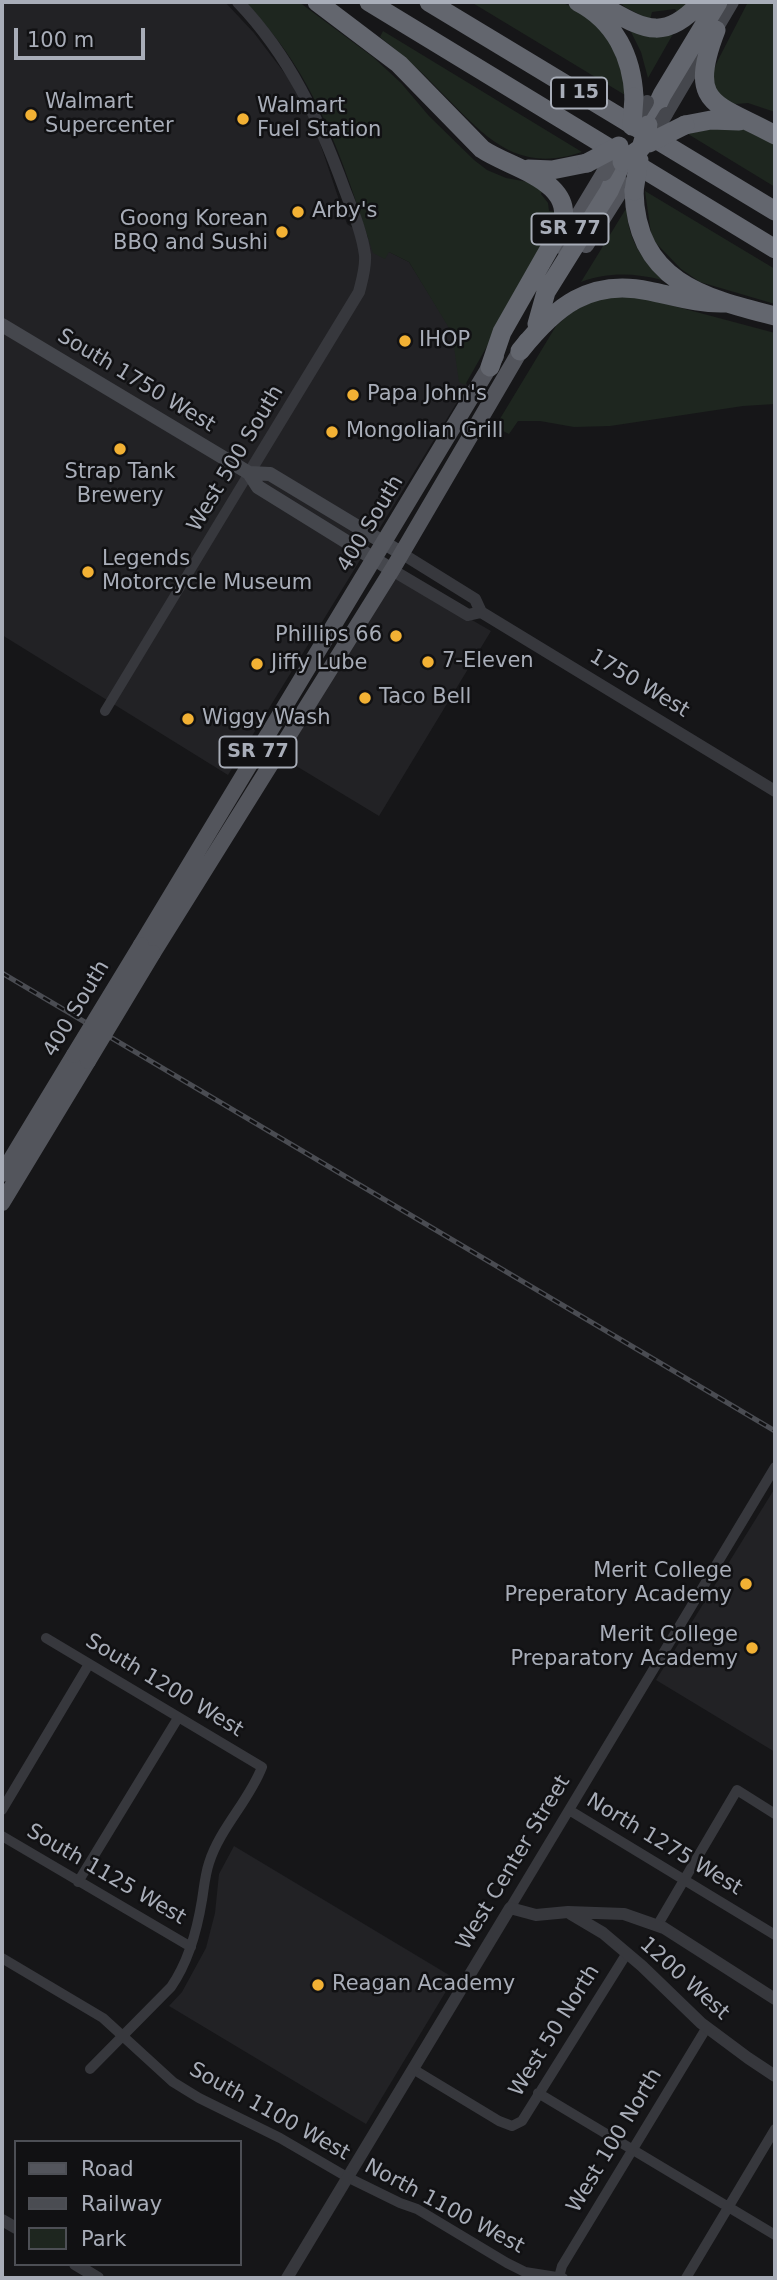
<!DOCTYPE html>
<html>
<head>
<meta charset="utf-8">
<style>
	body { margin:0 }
	#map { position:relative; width:777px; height:2280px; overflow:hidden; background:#161618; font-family:"DejaVu Sans",sans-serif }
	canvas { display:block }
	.frame { position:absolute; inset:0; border:4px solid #a8adb8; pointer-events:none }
	.legend { position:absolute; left:14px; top:2140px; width:228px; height:126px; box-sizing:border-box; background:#111113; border:2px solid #4d4f55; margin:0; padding:9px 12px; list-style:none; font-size:21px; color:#a8adb8 }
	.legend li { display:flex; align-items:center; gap:14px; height:35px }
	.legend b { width:35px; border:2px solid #4d4f55 }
	.scale { position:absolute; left:14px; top:28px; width:131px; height:32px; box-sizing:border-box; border:4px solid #a8adb8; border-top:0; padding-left:9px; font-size:21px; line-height:24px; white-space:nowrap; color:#a8adb8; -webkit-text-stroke:5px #111113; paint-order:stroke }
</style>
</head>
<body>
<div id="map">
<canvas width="777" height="2280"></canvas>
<div class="frame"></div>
<ul class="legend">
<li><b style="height:9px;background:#53555c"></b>Road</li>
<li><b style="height:9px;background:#4a4c52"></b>Railway</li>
<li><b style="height:19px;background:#1e261f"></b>Park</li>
</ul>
<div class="scale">100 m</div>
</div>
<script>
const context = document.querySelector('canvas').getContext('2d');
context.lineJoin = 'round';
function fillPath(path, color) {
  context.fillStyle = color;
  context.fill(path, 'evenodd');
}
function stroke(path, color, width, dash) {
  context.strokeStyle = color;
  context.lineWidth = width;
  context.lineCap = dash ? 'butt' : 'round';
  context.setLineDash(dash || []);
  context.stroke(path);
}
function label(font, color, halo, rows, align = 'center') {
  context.font = font + ' "DejaVu Sans",sans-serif';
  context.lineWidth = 5;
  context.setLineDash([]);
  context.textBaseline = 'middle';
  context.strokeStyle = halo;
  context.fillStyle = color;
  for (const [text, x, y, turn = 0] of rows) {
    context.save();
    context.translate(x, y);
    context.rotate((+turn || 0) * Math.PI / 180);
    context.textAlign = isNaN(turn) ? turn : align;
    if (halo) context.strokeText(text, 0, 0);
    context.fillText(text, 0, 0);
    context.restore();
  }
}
fillPath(new Path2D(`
	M2,2H225L254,33L289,79L316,131L347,224L389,252L409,262L453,333L467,386L228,775L2,635Z
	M401,579L491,631L379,816L283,758L393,580Z
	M775,1488V1752L656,1680Z
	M234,1846L454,1978L366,2124L169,2006L182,1992L206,1948L215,1913L219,1874Z`), '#222225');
fillPath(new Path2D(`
	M245,2H299L373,57L401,83L429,116L474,160L487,170L506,178L545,185L541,194L548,203L549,211L557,212L555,220L536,260L465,385L459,382L452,333L409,262L389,252L385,259L373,253C342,158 317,76 245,2Z
	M471,2H561L588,14L620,54L625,95Z
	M619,2H690L678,13L675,9L652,12L650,20L625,7Z
	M748,2H775V112L748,103L736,104L729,102L713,87L714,69L718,60Z
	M629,28L673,34L648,78L641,52Z
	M383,31L582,152C512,176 481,131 436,87C419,69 400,53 380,37Z
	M732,124L775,143V187L688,134Z
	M645,191L775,269V304L700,282L681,269L654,241L651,233Z
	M627,207C626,236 642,260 662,280C633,273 609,272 581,282Z
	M625,293L775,333V404L743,406L610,426L574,427L540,421H518L509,434L495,427L556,326L572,312L588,304V300Z`), '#1e261f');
stroke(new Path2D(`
	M105,711L249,473
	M46,1638L262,1767C249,1801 220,1828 209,1863C205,1875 204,1888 202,1900C197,1931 189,1961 171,1987L90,2069
	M2,1810L89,1664
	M569,1810L775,1935
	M2,1836L191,1947
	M78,1882L178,1718
	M510,1908L775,1467
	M657,1926L737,1790L775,1814
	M2,1958L103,2018L173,2082L199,2098L280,2138L347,2177L400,2203L417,2209L507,2263L525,2272L563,2278
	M413,2069L499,2121L512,2126L522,2121L627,1953
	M538,2093L775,2235
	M559,2277L562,2266L707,2027
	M686,2278L775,2129`), '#37383d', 10);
stroke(new Path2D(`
	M238,2C289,55 319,119 344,188C352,209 362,232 365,255C366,268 362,280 359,292L249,473
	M401,553L475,599L481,612L775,791
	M392,570L468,615L481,612
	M571,1914L603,1933L642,1966L701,2023L748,2058L775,2076
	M2,2220L16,2228
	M75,2264L98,2278
	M287,2278L510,1908L536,1915L568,1912L624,1914L664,1928L775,1999`), '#37383d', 12);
stroke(new Path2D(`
	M666,114L732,2
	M2,325L249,473L258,487L392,570
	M249,473L270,474L401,553`), '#45474d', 14);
stroke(new Path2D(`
	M586,245L624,185
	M560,246L604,173
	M141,945L496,356
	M153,953L392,570L526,341
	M2,1174L74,1055
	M2,1203L88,1061`), '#53555c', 16);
stroke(new Path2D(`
	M317,2L399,64L482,149C511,169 580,181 560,230L502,332L490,367
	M369,2L775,249
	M429,2L775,211
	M578,2C615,21 632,57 634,97
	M595,2C639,25 661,47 701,2
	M716,30C686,107 717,103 775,135
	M648,125L662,95L718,2
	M685,125L711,120L739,121
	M528,169L552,170L587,163
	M634,191C636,281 703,298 775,316
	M537,324L546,292L609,191L622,162
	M520,351C555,307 590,278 649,291C674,296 699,304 725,303`), '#63666e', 19);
const rail = new Path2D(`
	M2,973L775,1431`);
stroke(rail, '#4a4c52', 5);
stroke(rail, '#111113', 2.5, [8]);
stroke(new Path2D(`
	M633,125L647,102
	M649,142L666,114`), '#45474d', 14);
stroke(new Path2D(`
	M604,173L619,146
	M74,1055L141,945
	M88,1061L153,953`), '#53555c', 16);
stroke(new Path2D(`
	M632,126L634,97
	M649,143L685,125
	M622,162L641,148L648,125
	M587,163L619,146
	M634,191L639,160`), '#63666e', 19);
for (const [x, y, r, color] of [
	[31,115,7,"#f2b134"],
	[243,119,7,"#f2b134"],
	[298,212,7,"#f2b134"],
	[282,232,7,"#f2b134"],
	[405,341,7,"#f2b134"],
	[353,395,7,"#f2b134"],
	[332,432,7,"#f2b134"],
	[120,449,7,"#f2b134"],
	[88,572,7,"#f2b134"],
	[396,636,7,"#f2b134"],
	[428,662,7,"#f2b134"],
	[257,664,7,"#f2b134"],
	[365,698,7,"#f2b134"],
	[188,719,7,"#f2b134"],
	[746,1584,7,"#f2b134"],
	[752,1648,7,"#f2b134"],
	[318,1985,7,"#f2b134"]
]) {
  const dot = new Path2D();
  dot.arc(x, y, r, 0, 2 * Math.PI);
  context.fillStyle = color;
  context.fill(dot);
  stroke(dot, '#111113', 2.5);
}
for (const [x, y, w] of [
	[579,93,56],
	[570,229,77],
	[258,752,77]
]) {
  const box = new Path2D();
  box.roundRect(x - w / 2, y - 15.5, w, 31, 5);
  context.fillStyle = '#111113';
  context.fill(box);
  stroke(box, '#a8adb8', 2);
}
label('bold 19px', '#a8adb8', null, [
	["I 15",579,93],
	["SR 77",570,229],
	["SR 77",258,752]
]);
label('21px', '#a8adb8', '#111113', [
	["Walmart",45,103],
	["Supercenter",45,127],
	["Walmart",257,107],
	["Fuel Station",257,131],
	["Arby's",312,212],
	["Goong Korean",268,220,"right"],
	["BBQ and Sushi",268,244,"right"],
	["IHOP",419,341],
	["Papa John's",367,395],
	["Mongolian Grill",346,432],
	["Strap Tank",120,473,"center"],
	["Brewery",120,497,"center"],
	["Legends",102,560],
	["Motorcycle Museum",102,584],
	["Phillips 66",382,636,"right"],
	["7-Eleven",442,662],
	["Jiffy Lube",271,664],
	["Taco Bell",379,698],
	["Wiggy Wash",202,719],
	["Merit College",732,1572,"right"],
	["Preperatory Academy",732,1596,"right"],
	["Merit College",738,1636,"right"],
	["Preparatory Academy",738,1660,"right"],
	["Reagan Academy",332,1985]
], 'left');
label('21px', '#a8adb8', '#111113', [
	["South 1750 West",136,381,31],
	["West 500 South",236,459,-59],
	["400 South",371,524,-59],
	["1750 West",639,684,31],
	["400 South",77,1009,-59],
	["South 1200 West",164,1686,31],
	["North 1275 West",664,1845,31],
	["West Center Street",514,1863,-59],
	["South 1125 West",106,1875,30],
	["1200 West",684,1979,42],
	["West 50 North",555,2031,-58],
	["South 1100 West",269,2112,29],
	["West 100 North",615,2141,-59],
	["North 1100 West",444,2207,28]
]);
</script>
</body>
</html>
